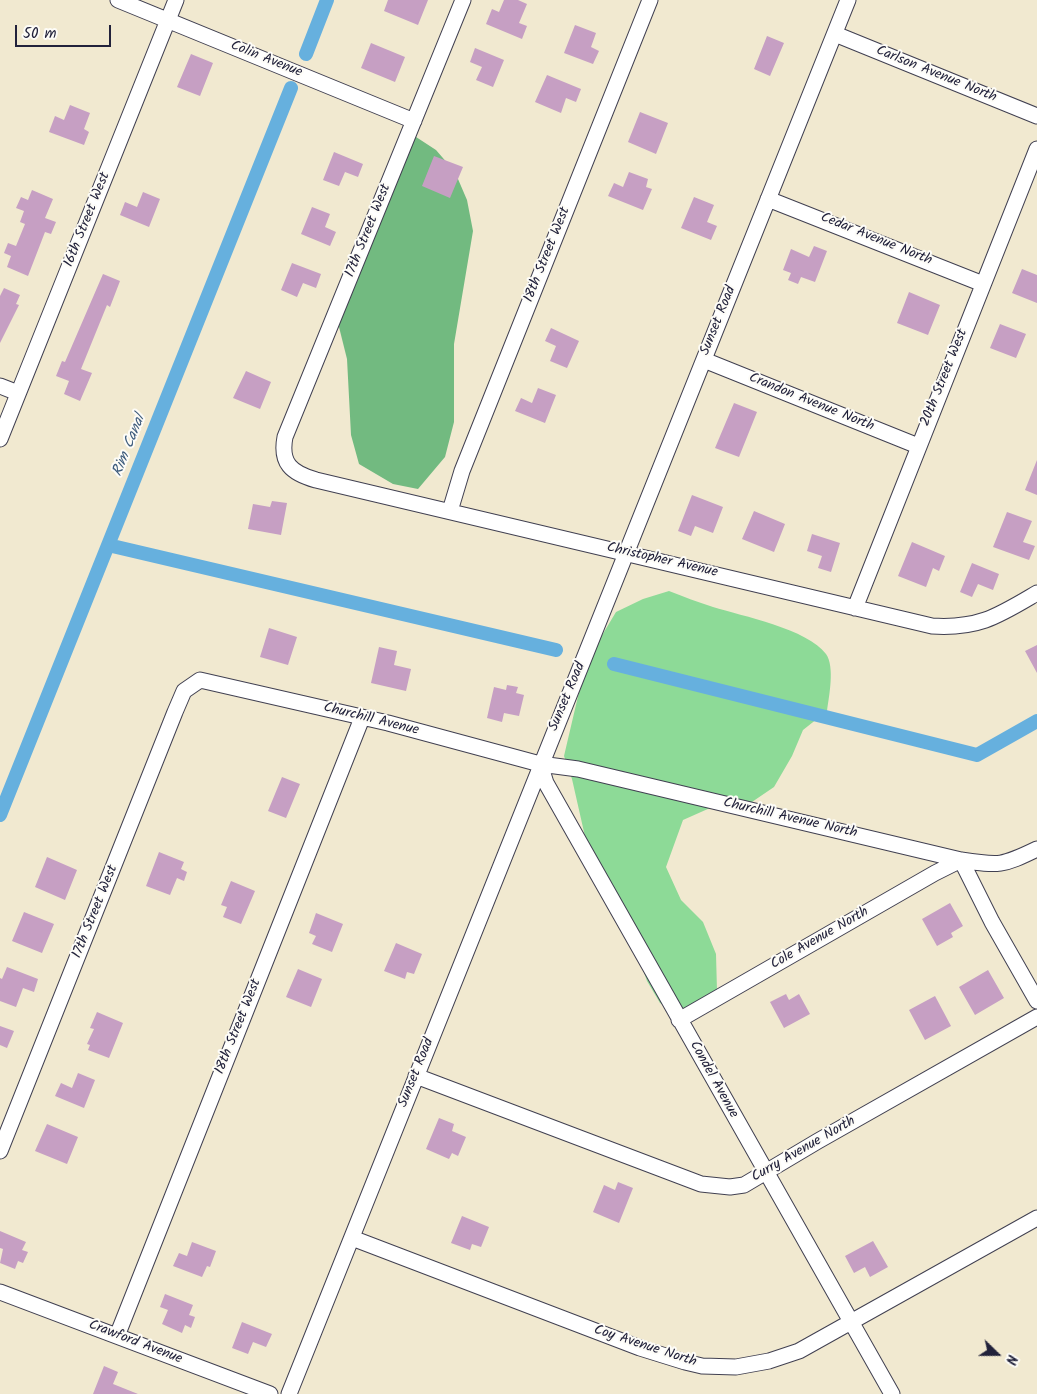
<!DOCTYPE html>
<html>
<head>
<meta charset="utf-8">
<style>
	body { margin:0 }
	#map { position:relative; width:1037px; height:1394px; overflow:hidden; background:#f1e9d0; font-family:Kalam,sans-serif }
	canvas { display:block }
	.north { position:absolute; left:972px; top:1329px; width:50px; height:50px; -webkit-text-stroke:4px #fdfcf7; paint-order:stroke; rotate:112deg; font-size:14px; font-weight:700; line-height:20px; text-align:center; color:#22223b }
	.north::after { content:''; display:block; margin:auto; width:18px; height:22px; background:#22223b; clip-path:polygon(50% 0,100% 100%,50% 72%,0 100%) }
	.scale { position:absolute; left:15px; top:25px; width:96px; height:22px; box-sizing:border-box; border:2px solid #22223b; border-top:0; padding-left:6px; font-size:15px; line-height:18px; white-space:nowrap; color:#22223b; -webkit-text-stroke:4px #fdfcf7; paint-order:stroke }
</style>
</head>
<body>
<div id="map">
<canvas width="1037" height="1394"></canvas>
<div class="north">N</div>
<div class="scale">50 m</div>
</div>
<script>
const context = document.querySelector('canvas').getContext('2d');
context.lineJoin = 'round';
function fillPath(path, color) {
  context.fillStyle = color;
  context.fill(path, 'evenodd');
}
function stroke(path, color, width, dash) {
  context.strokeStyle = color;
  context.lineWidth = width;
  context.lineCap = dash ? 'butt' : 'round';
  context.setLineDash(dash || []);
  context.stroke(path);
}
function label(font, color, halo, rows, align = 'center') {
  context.font = font + ' Kalam,sans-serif';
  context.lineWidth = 4;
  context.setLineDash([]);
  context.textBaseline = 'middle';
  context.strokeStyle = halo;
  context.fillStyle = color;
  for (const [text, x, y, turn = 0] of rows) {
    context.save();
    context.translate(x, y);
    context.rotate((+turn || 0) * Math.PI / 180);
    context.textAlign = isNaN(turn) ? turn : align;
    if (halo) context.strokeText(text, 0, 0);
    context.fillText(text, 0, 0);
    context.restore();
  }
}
fillPath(new Path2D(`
	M669,591C684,597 698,602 713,607C742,616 808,629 826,654C835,667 829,696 827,711L803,730L792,756L774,787L749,804L710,808L683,820L666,867L681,900L703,922L716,954L717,991L681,1015L660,1003L647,981L631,935L608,909L591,863L572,779L564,756L583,675L592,652L616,612L643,599Z`), '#8dda97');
fillPath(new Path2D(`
	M413,135L436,150L455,172L467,200L473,231L454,344V422L445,457L418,489L393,484L359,464L351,435L347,359L338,323Z`), '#72ba80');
stroke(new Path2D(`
	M306,54L327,0
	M108,545L556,650
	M614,664L977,755L1037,721
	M0,815L291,88`), '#66b0de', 14);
fillPath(new Path2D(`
	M388,0H428L418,25L384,11Z
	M504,0H518L527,4L519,23L527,26L522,39L486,24L492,9L499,12Z
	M575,25L596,33L591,47L599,51L593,64L564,53Z
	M767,36L784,43L770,76L754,69Z
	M371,43L405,57L395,82L361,68Z
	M475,48L504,60L493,87L476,80L482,67L470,62Z
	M191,54L213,63L200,96L177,87Z
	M547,75L581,89L576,102L566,98L561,113L535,102Z
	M70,105L90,113L84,129L89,132L84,145L49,132L55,116L64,120Z
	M640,112L668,123L656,154L628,142Z
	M334,152L363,164L358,177L345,172L339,186L323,180Z
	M434,156L463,167L450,198L422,186Z
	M629,172L648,179L646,187L652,189L643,210L608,196L614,183L623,187Z
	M32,190L53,199L45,218L56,222L51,234L45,232L28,276L7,267L11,256L4,253L8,243L16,246L25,224L20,222L24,211L16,208L21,197L28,200Z
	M143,192L160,199L149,227L120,215L125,202L137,207Z
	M694,197L714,205L707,222L717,226L711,240L681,228Z
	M312,207L330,214L325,227L336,232L330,246L301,234Z
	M814,246L827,251L815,282L801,277L798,284L788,280L791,273L783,270L791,249L809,257Z
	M292,263L321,274L316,288L303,283L297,297L281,290Z
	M1022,269L1037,275V303L1012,293Z
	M103,274L120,281L110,307L107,305L81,369L92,373L80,401L64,394L69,381L56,376L62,361L65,362Z
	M4,288L20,295L16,304L19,305L0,343V296Z
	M909,292L940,305L928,335L897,323Z
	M1000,324L1026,334L1016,358L990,348Z
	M551,328L579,341L567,368L550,361L556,346L545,341Z
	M246,371L271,382L260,409L233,398Z
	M538,388L556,395L545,423L515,411L521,398L532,403Z
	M734,403L757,412L739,457L715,448Z
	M1037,460V495L1025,490Z
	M692,495L723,507L713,533L695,526L691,536L678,531Z
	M272,501L287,503L281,535L248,529L253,504L270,507Z
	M754,511L785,524L774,552L742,539Z
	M1007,512L1032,521L1023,542L1035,546L1029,560L993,547Z
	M812,534L840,543L831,572L818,568L822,556L807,551Z
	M912,542L945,556L939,571L933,568L926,587L898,576Z
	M972,563L999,574L993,590L978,584L972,597L960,592Z
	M269,628L297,637L288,665L260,657Z
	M1037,645V673L1025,651Z
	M379,647L397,651L394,665L411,669L406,691L371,683Z
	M507,685L518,687L516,693L524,695L519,716L504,713L502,722L487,718L494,687L506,690Z
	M282,777L300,784L286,818L268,811Z
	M159,852L184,862L181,869L187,872L184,881L177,878L170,895L146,886Z
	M47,857L77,870L65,900L35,887Z
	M231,881L255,891L241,924L223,917L227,907L221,905Z
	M950,903L963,926L951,933L953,937L937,946L922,919Z
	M24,912L54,924L42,953L12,941Z
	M316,913L343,924L332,952L312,944L316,936L309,933Z
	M396,943L422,954L414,974L407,972L405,979L384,971Z
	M7,967L38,979L34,992L23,988L16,1007L0,1001V978L2,979Z
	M298,969L322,979L311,1007L286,997Z
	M988,970L1004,998L975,1015L959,987Z
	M786,994L789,1000L799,994L810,1014L784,1028L770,1002Z
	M935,996L951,1026L925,1040L909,1010Z
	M97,1012L123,1023L109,1058L88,1050L90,1045L87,1044L94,1029L90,1028Z
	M0,1026L14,1031L7,1048L0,1045Z
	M78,1073L95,1080L84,1108L55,1096L61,1083L72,1088Z
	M439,1118L454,1124L452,1131L466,1137L458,1156L452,1153L449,1159L426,1149Z
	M47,1124L78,1137L67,1164L35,1151Z
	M618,1182L633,1188L619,1223L593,1212L604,1185L615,1190Z
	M462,1216L489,1227L481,1247L472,1244L470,1250L451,1243Z
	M0,1231L26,1242L22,1250L28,1252L23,1263L18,1261L15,1269L0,1263L3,1249L0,1248Z
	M873,1241L888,1267L870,1277L865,1267L854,1273L845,1256Z
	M192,1242L216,1251L210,1267L207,1266L202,1277L173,1266L179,1253L187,1256Z
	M165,1294L193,1305L189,1315L195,1317L191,1328L185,1325L182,1333L162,1324L168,1310L160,1307Z
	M242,1322L272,1334L266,1347L253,1342L248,1354L232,1348Z
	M104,1366L118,1372L113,1384L138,1394H93Z`), '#c69fc3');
const minor = new Path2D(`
	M118,0L414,121
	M463,0L285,437C280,463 291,473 316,480L932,626C979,629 998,616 1037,593
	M835,34L1037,116
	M768,199L983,284
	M704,360L918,446
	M0,386L18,393
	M0,439L176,0
	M450,511L462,471L650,0
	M855,608L1037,149
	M540,764L546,783L892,1394
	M679,1020L935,873L961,860L992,922L1037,1001
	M416,1076L701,1184L730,1187L744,1185L818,1141L1037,1017
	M0,1151L175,712L184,691L200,680L388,723L540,764L578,769L961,860C1000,866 1002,866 1037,849
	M352,1238L640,1348L685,1362L702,1366L736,1367L769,1361L799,1351L1037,1218
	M0,1292L270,1394
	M117,1336L362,718
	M289,1394L848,0`);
stroke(minor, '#414051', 17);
stroke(minor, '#fff', 15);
label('14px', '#22223b', '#fdfcf7', [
	["Colin Avenue",266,60,22],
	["Carlson Avenue North",936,75,22],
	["16th Street West",88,220,-68],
	["17th Street West",369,231,-68],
	["Cedar Avenue North",876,240,22],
	["18th Street West",548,255,-68],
	["Sunset Road",719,321,-68],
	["20th Street West",945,378,-68],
	["Crandon Avenue North",811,403,22],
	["Christopher Avenue",662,561,13],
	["Sunset Road",568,697,-67],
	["Churchill Avenue",371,720,14],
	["Churchill Avenue North",790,819,13],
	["17th Street West",96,912,-68],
	["Cole Avenue North",820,939,-30],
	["18th Street West",239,1027,-68],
	["Sunset Road",417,1073,-68],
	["Condel Avenue",713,1080,61],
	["Curry Avenue North",804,1150,-30],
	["Crawford Avenue",135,1343,21],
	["Coy Avenue North",645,1347,18]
]);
label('italic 15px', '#3d5b7c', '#fdfcf7', [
	["Rim Canal",130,446,-68]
]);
</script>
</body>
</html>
